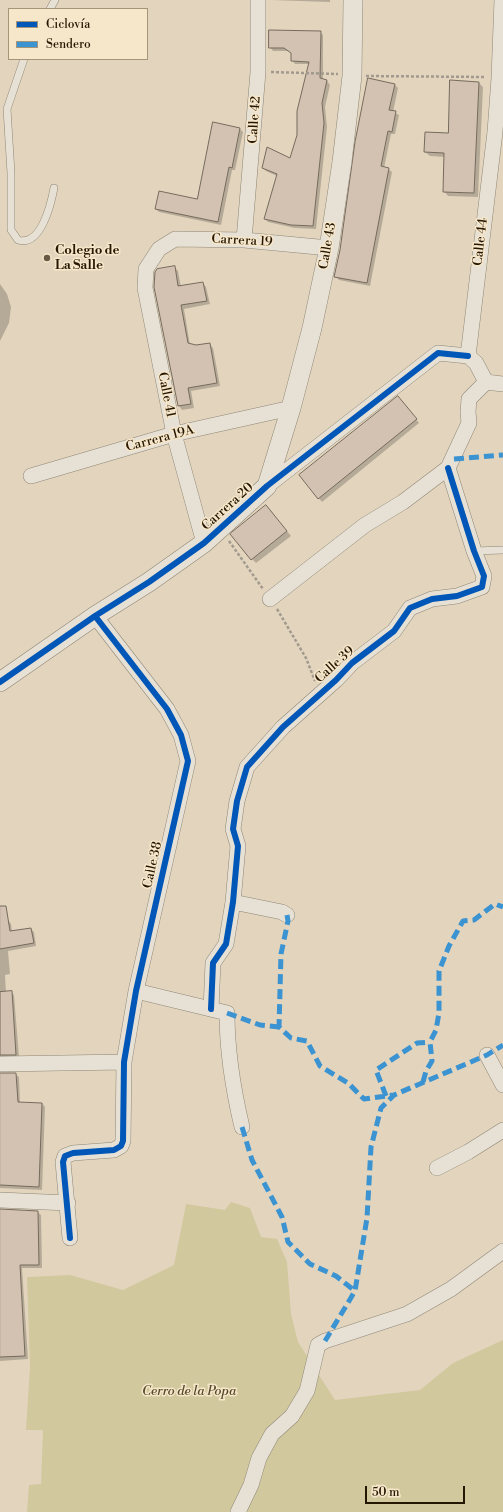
<!DOCTYPE html>
<html>
<head>
<meta charset="utf-8">
<style>
	body { margin:0 }
	#map { position:relative; width:503px; height:1512px; overflow:hidden; background:#e3d5bd; font-family:"Libre Bodoni",serif }
	canvas { display:block }
	.legend { position:absolute; left:8px; top:8px; width:140px; height:52px; box-sizing:border-box; background:#f7e7ca; border:1px solid #a3947a; margin:0; padding:5px 7px; list-style:none; font-size:12px; color:#261703 }
	.legend li { display:flex; align-items:center; gap:8px; height:20px }
	.legend b { width:20px; border:1px solid #a3947a }
	.scale { position:absolute; left:365px; top:1486px; width:100px; height:18px; box-sizing:border-box; border:2px solid #261703; border-top:0; padding-left:5px; font-size:12px; line-height:14px; white-space:nowrap; color:#261703; -webkit-text-stroke:3px #f7e7ca; paint-order:stroke }
</style>
</head>
<body>
<div id="map">
<canvas width="503" height="1512"></canvas>
<ul class="legend">
<li><b style="height:5px;background:#0057b8"></b>Ciclovía</li>
<li><b style="height:5px;background:#3b93d1"></b>Sendero</li>
</ul>
<div class="scale">50 m</div>
</div>
<script>
const context = document.querySelector('canvas').getContext('2d');
context.lineJoin = 'round';
function fillPath(path, color) {
  context.fillStyle = color;
  context.fill(path, 'evenodd');
}
function stroke(path, color, width, dash) {
  context.strokeStyle = color;
  context.lineWidth = width;
  context.lineCap = dash ? 'butt' : 'round';
  context.setLineDash(dash || []);
  context.stroke(path);
}
function label(font, color, halo, rows, align = 'center') {
  context.font = font + ' "Libre Bodoni",serif';
  context.lineWidth = 3;
  context.setLineDash([]);
  context.textBaseline = 'middle';
  context.strokeStyle = halo;
  context.fillStyle = color;
  for (const [text, x, y, turn = 0] of rows) {
    context.save();
    context.translate(x, y);
    context.rotate((+turn || 0) * Math.PI / 180);
    context.textAlign = isNaN(turn) ? turn : align;
    if (halo) context.strokeText(text, 0, 0);
    context.fillText(text, 0, 0);
    context.restore();
  }
}
fillPath(new Path2D(`
	M231,1202L250,1208L261,1237L277,1239L287,1262L291,1314L298,1342L335,1400L420,1390L453,1363L503,1340V1512H27L29,1485L41,1484L43,1430H26L30,1367L27,1277L70,1275L123,1290L174,1265L186,1204L225,1210Z`), '#d1c89e');
fillPath(new Path2D(`
	M271,0H330V2Z
	M320,32L323,35V80L327,81L330,85L325,107L327,127L316,229L295,228L268,222L265,219L277,176L266,171L263,168L290,160L298,135L310,64H295L292,60V54L289,51H273L270,47Z
	M478,82L483,87L478,197L448,196L444,191L445,157L430,156L425,152L449,134Z
	M394,84L398,88L393,112L399,115L395,134H391L384,168L388,169L392,172L370,286L339,280L335,276L341,250Z
	M213,123L240,129L243,132L235,170H232L221,225L159,212L156,209L198,200Z
	M174,267L178,271L181,287L203,283L206,287L210,304L184,309L190,345L196,346L209,344L213,348L220,386L191,391L194,408L182,410L179,406Z
	M0,284L7,294L11,307L9,323L0,341Z
	M401,400L419,423L322,502L300,475Z
	M271,511L291,536L256,563L252,559Z
	M8,920L11,924L12,932L31,929L34,932L36,946L8,951L10,974L5,975L6,993L11,992L14,995L19,1057L0,1059V922Z
	M0,1073L15,1074L19,1077L20,1103H42L45,1107L42,1190L0,1188Z
	M0,1210L37,1212L41,1215L42,1268H22L28,1359L0,1361Z`), '#0003');
const building = new Path2D(`
	M269,30L321,31L320,78L327,80L322,103L324,123L313,226L291,225L264,219L277,174L262,168L267,147L290,158L297,135V111L309,62L291,61V53L284,48H269Z
	M368,78L395,84L389,110L396,111L392,132L388,131L381,166L389,168L367,283L334,277L340,250L355,142Z
	M450,80L479,82L474,193L443,192L444,153L424,152L425,132L448,133Z
	M213,122L240,128L232,168L229,167L218,222L155,209L159,191L197,199Z
	M175,266L178,286L203,282L207,301L181,305L188,343L196,345L210,343L217,383L188,388L191,404L178,406L154,287L155,272L157,269Z
	M398,396L417,419L318,499L299,475Z
	M266,505L287,531L251,560L230,534Z
	M0,906H6L10,931L31,928L34,943L0,949Z
	M12,991L16,1055H0V992Z
	M0,1073H16L18,1102L42,1103L39,1187L0,1185Z
	M0,1209L38,1211L39,1265H20L25,1356L0,1357Z`);
fillPath(building, '#d3c1b2');
stroke(building, '#756b5d', 1);
const service = new Path2D(`
	M50,9L55,0
	M24,59L7,109L11,173V230L18,240C41,247 51,204 54,188
	M474,551L503,550`);
const minor = new Path2D(`
	M244,240L258,72V0
	M468,356L495,132L499,78L502,0
	M486,382L503,384
	M31,476L174,434L291,408
	M267,486L438,353L468,356
	M204,543L174,434L145,288L146,269L159,249L175,239L244,240L329,248
	M270,599L365,525L403,502L448,468L469,423L468,412L469,399L486,382L476,363L468,356
	M233,902L282,912L287,915
	M136,991L227,1013C227,1052 233,1089 242,1127
	M211,1009L213,963L226,944L233,902L238,846L233,829L237,801L247,767L283,727L336,680L352,663L394,631L410,608L432,599L457,596L482,587L484,576L474,551L448,468
	M487,1055L503,1085
	M0,1064L124,1062
	M437,1168L468,1152L503,1130
	M0,1200L68,1203
	M70,1238L63,1162L65,1156L73,1153L114,1150L121,1146L123,1141L124,1062L136,991L188,761L181,735L167,709L95,616
	M238,1512L251,1485L259,1458L272,1434L292,1416L307,1391L318,1345L325,1341L407,1314L451,1289L503,1251`);
const tertiary = new Path2D(`
	M0,682L95,616L149,582L204,543L267,486L291,408L312,328L329,248L342,162L352,76L353,0`);
stroke(service, '#8f8676', 8);
stroke(minor, '#8f8676', 16);
stroke(tertiary, '#8f8676', 20);
stroke(new Path2D(`
	M271,72L338,74
	M366,76L485,77
	M229,541L263,589
	M277,609L306,658L315,681`), '#a29a8f', 2.5, [3, 2]);
stroke(service, '#e7e1d5', 7);
stroke(minor, '#e7e1d5', 15);
stroke(tertiary, '#e7e1d5', 19);
stroke(new Path2D(`
	M454,459L503,455
	M287,915L288,921L281,954L279,1027L291,1038L307,1041L320,1066L348,1083L364,1099L394,1095
	M227,1013L260,1025L279,1027
	M423,1082L426,1071L432,1061L430,1042L436,1030L439,1013V971L449,946L463,921L474,920L495,904L503,907
	M386,1096L376,1070L417,1043L430,1042
	M242,1127L252,1160L282,1217L288,1242L310,1264L336,1276L355,1291
	M325,1341L355,1291L367,1218L371,1147L381,1108L394,1095L487,1055L503,1045`), '#3b93d1', 5, [10, 5]);
stroke(new Path2D(`
	M0,682L95,616L149,582L204,543L267,486L438,353L468,356
	M211,1009L213,963L226,944L233,902L238,846L233,829L237,801L247,767L283,727L336,680L352,663L394,631L410,608L432,599L457,596L482,587L484,576L474,551L448,468
	M70,1238L63,1162L65,1156L73,1153L114,1150L121,1146L123,1141L124,1062L136,991L188,761L181,735L167,709L95,616`), '#0057b8', 6);
for (const [x, y, r, color] of [
	[47,258,4,"#685a44"]
]) {
  const dot = new Path2D();
  dot.arc(x, y, r, 0, 2 * Math.PI);
  context.fillStyle = color;
  context.fill(dot);
  stroke(dot, '#f7e7ca', 1.5);
}
label('13px', '#261703', '#f7e7ca', [
	["Calle 42",255,120,-86],
	["Carrera 19",242,241,3],
	["Calle 44",481,242,-83],
	["Calle 43",328,246,-80],
	["Calle 41",166,395,79],
	["Carrera 19A",160,439,-15],
	["Carrera 20",228,507,-42],
	["Calle 39",335,665,-42],
	["Calle 38",153,865,-77]
]);
label('bold 13px', '#261703', '#f7e7ca', [
	["Colegio de",55,251],
	["La Salle",55,266]
], 'left');
label('italic 13px', '#55492a', '#f7e7ca', [
	["Cerro de la Popa",189,1392]
]);
</script>
</body>
</html>
